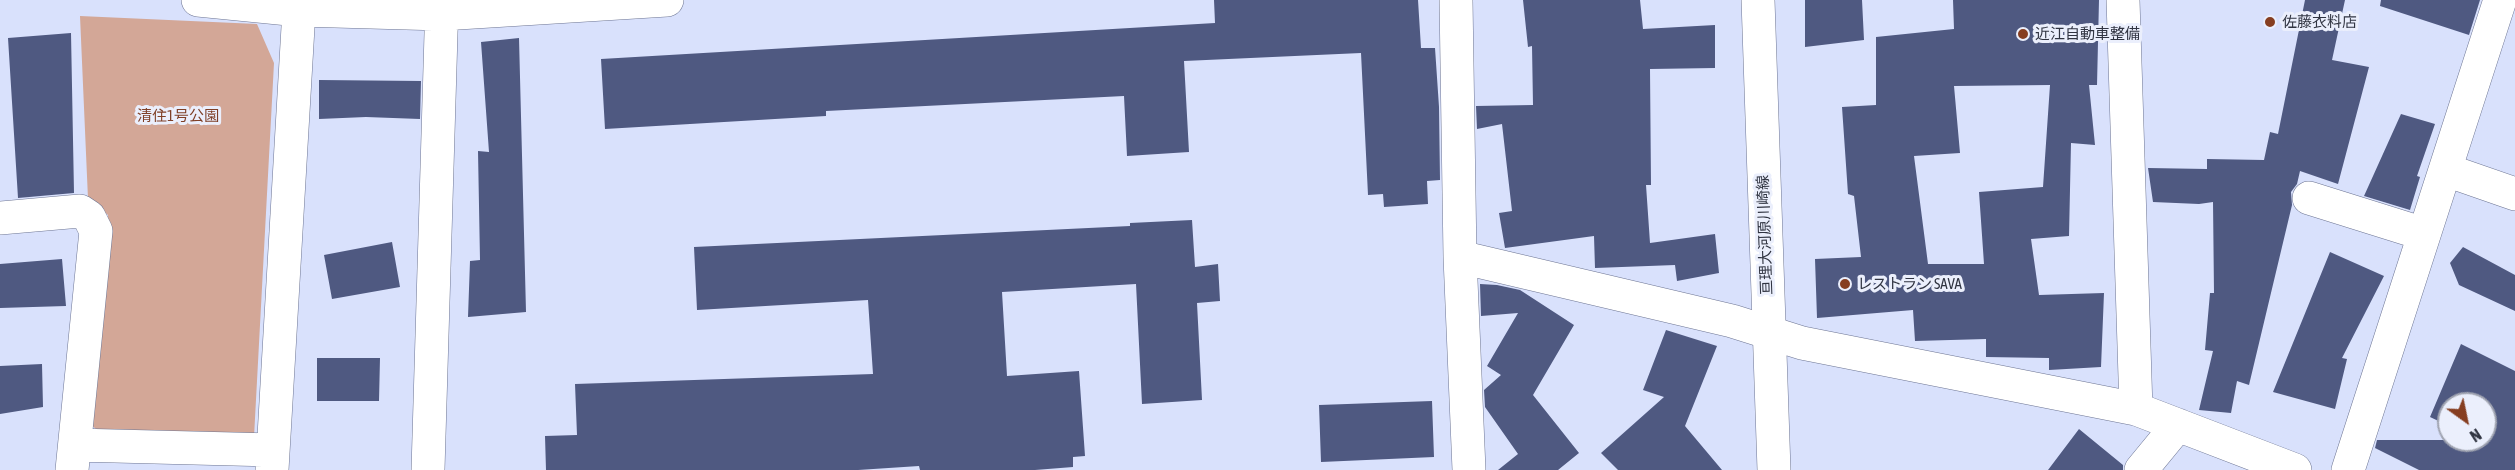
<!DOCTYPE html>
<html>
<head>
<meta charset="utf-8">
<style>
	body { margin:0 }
	#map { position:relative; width:2515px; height:470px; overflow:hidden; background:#d9e1fc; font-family:"Asap Condensed",sans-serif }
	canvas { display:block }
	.north { position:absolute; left:2437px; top:392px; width:60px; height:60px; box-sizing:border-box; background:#ebeffc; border:2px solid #a0a4b1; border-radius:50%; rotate:147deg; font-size:16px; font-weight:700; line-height:24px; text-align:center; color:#303441 }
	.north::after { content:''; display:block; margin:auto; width:21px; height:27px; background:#863e21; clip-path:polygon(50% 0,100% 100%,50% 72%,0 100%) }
</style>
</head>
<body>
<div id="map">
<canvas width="2515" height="470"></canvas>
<div class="north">N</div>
</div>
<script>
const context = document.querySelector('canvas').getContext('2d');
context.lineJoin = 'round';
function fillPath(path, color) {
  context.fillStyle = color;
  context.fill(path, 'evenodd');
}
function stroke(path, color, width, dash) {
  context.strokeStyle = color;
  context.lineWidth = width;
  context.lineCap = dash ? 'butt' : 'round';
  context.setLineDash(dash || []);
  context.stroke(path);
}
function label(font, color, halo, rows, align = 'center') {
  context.font = font + ' "Asap Condensed","Noto Sans JP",sans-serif';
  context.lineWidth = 6;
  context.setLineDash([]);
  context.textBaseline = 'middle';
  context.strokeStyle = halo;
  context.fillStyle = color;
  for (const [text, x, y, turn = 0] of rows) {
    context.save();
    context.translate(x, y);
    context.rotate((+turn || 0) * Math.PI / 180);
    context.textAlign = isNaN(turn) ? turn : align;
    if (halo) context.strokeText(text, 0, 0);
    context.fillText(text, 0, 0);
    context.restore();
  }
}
fillPath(new Path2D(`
	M80,16L257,24L274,63L254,437L102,434L90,424L108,215L88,199Z`), '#d3a797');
fillPath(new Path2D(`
	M1214,0H1418L1421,48H1435L1439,107L1440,180L1427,181L1428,204L1384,207L1383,194L1368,195L1361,53L1184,61L1189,152L1127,156L1124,96L826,111V116L605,129L601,59L1215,23Z
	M1523,0H1640L1643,29L1715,25V68L1650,69L1651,185H1646L1650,243L1715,234L1719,273L1677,281L1675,265L1595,268L1594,236L1505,248L1499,213L1512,211L1502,124L1477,129L1476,106L1533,105L1532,46L1528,47Z
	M1805,0H1862L1864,40L1805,47Z
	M1953,0H2099L2097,85H2089L2095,145L2071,143L2069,236L2031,239L2039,295L2104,293L2101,367L2049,370V358L1986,357V339L1915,341L1913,310L1817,318L1815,259L1861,257L1854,196L1848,194L1842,107L1876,105V37L1954,29ZM2050,85L2043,187L1979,192L1984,264H1928L1914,156L1960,153L1954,86Z
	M2305,0H2345L2332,60L2369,67L2338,184L2300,171L2297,184L2291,192L2292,205L2249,385L2237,381L2231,413L2199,410L2213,351L2205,350L2210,293H2214L2213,202L2199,204L2153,202L2148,168L2207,169V159L2264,160L2270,132L2278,134Z
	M2381,0H2480L2469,35L2380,6Z
	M71,33L74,193L18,198L8,38Z
	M519,38L526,312L468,317L470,261L480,260L478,151L489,152L481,42Z
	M319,80L421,81L420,119L366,117L319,119Z
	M2401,114L2435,124L2417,176L2420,177L2410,210L2364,196Z
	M1192,220L1195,267L1218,264L1220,301L1197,303L1202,400L1142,404L1136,284L1002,292L1007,376L1079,371L1085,456L1073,457V467L1035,470H920L919,466L858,470H546L545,436L577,435L575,384L873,374L868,300L697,310L694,247L1130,226V223Z
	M392,242L400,287L332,299L324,255Z
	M2463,247L2515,275V311L2459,285L2450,263Z
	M2330,252L2384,276L2342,358L2347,359L2335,409L2273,392Z
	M62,259L66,306L0,308V264Z
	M1480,284L1497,285L1520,290L1574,325L1533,395L1579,453L1558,470H1498L1518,454L1485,407L1484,390L1501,375L1487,366L1518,313L1481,316Z
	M1666,330L1717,346L1685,426L1722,470H1618L1601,453L1664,397L1643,390Z
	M2461,344L2515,371V470H2419L2375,448L2377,440H2485V404H2449V426L2430,417Z
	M317,358H380L379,401H317Z
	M42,364L43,407L0,414V366Z
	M1432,401L1434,457L1321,462L1319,405Z
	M2079,429L2123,465V470H2048Z`), '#4f5981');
const minor = new Path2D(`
	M198,0L299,10L442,14L667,0
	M1456,0L1460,257L1732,321L1802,343L2136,409L2295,470
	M2123,0L2136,409
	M2446,170L2515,194
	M2309,198L2424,234
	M0,218L80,211L89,217L96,231L72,470
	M1460,257L1469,470
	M75,445L273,450
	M272,470L299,10
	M428,470L442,0
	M2141,470L2178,425
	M2348,470L2500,0`);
const major = new Path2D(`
	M1758,0L1774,470`);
stroke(minor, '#6d7593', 34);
stroke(major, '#6d7593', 34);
stroke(minor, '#fff', 33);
stroke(major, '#fff', 33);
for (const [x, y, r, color] of [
	[2270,22,6,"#863e21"],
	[2023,34,6,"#863e21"],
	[1845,284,6,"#863e21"]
]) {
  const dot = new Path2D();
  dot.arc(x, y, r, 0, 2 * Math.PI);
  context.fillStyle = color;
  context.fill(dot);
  stroke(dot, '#ebeffc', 2);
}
label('15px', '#303441', '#ebeffc', [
	["佐藤衣料店",2282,22],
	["近江自動車整備",2035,34],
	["レストラン SAVA",1857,284]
], 'left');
label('15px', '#7f3f26', '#ebeffc', [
	["清住1号公園",178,116]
]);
label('15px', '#303441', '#ebeffc', [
	["亘理大河原川崎線",1765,235,-92]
]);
</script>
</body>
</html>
